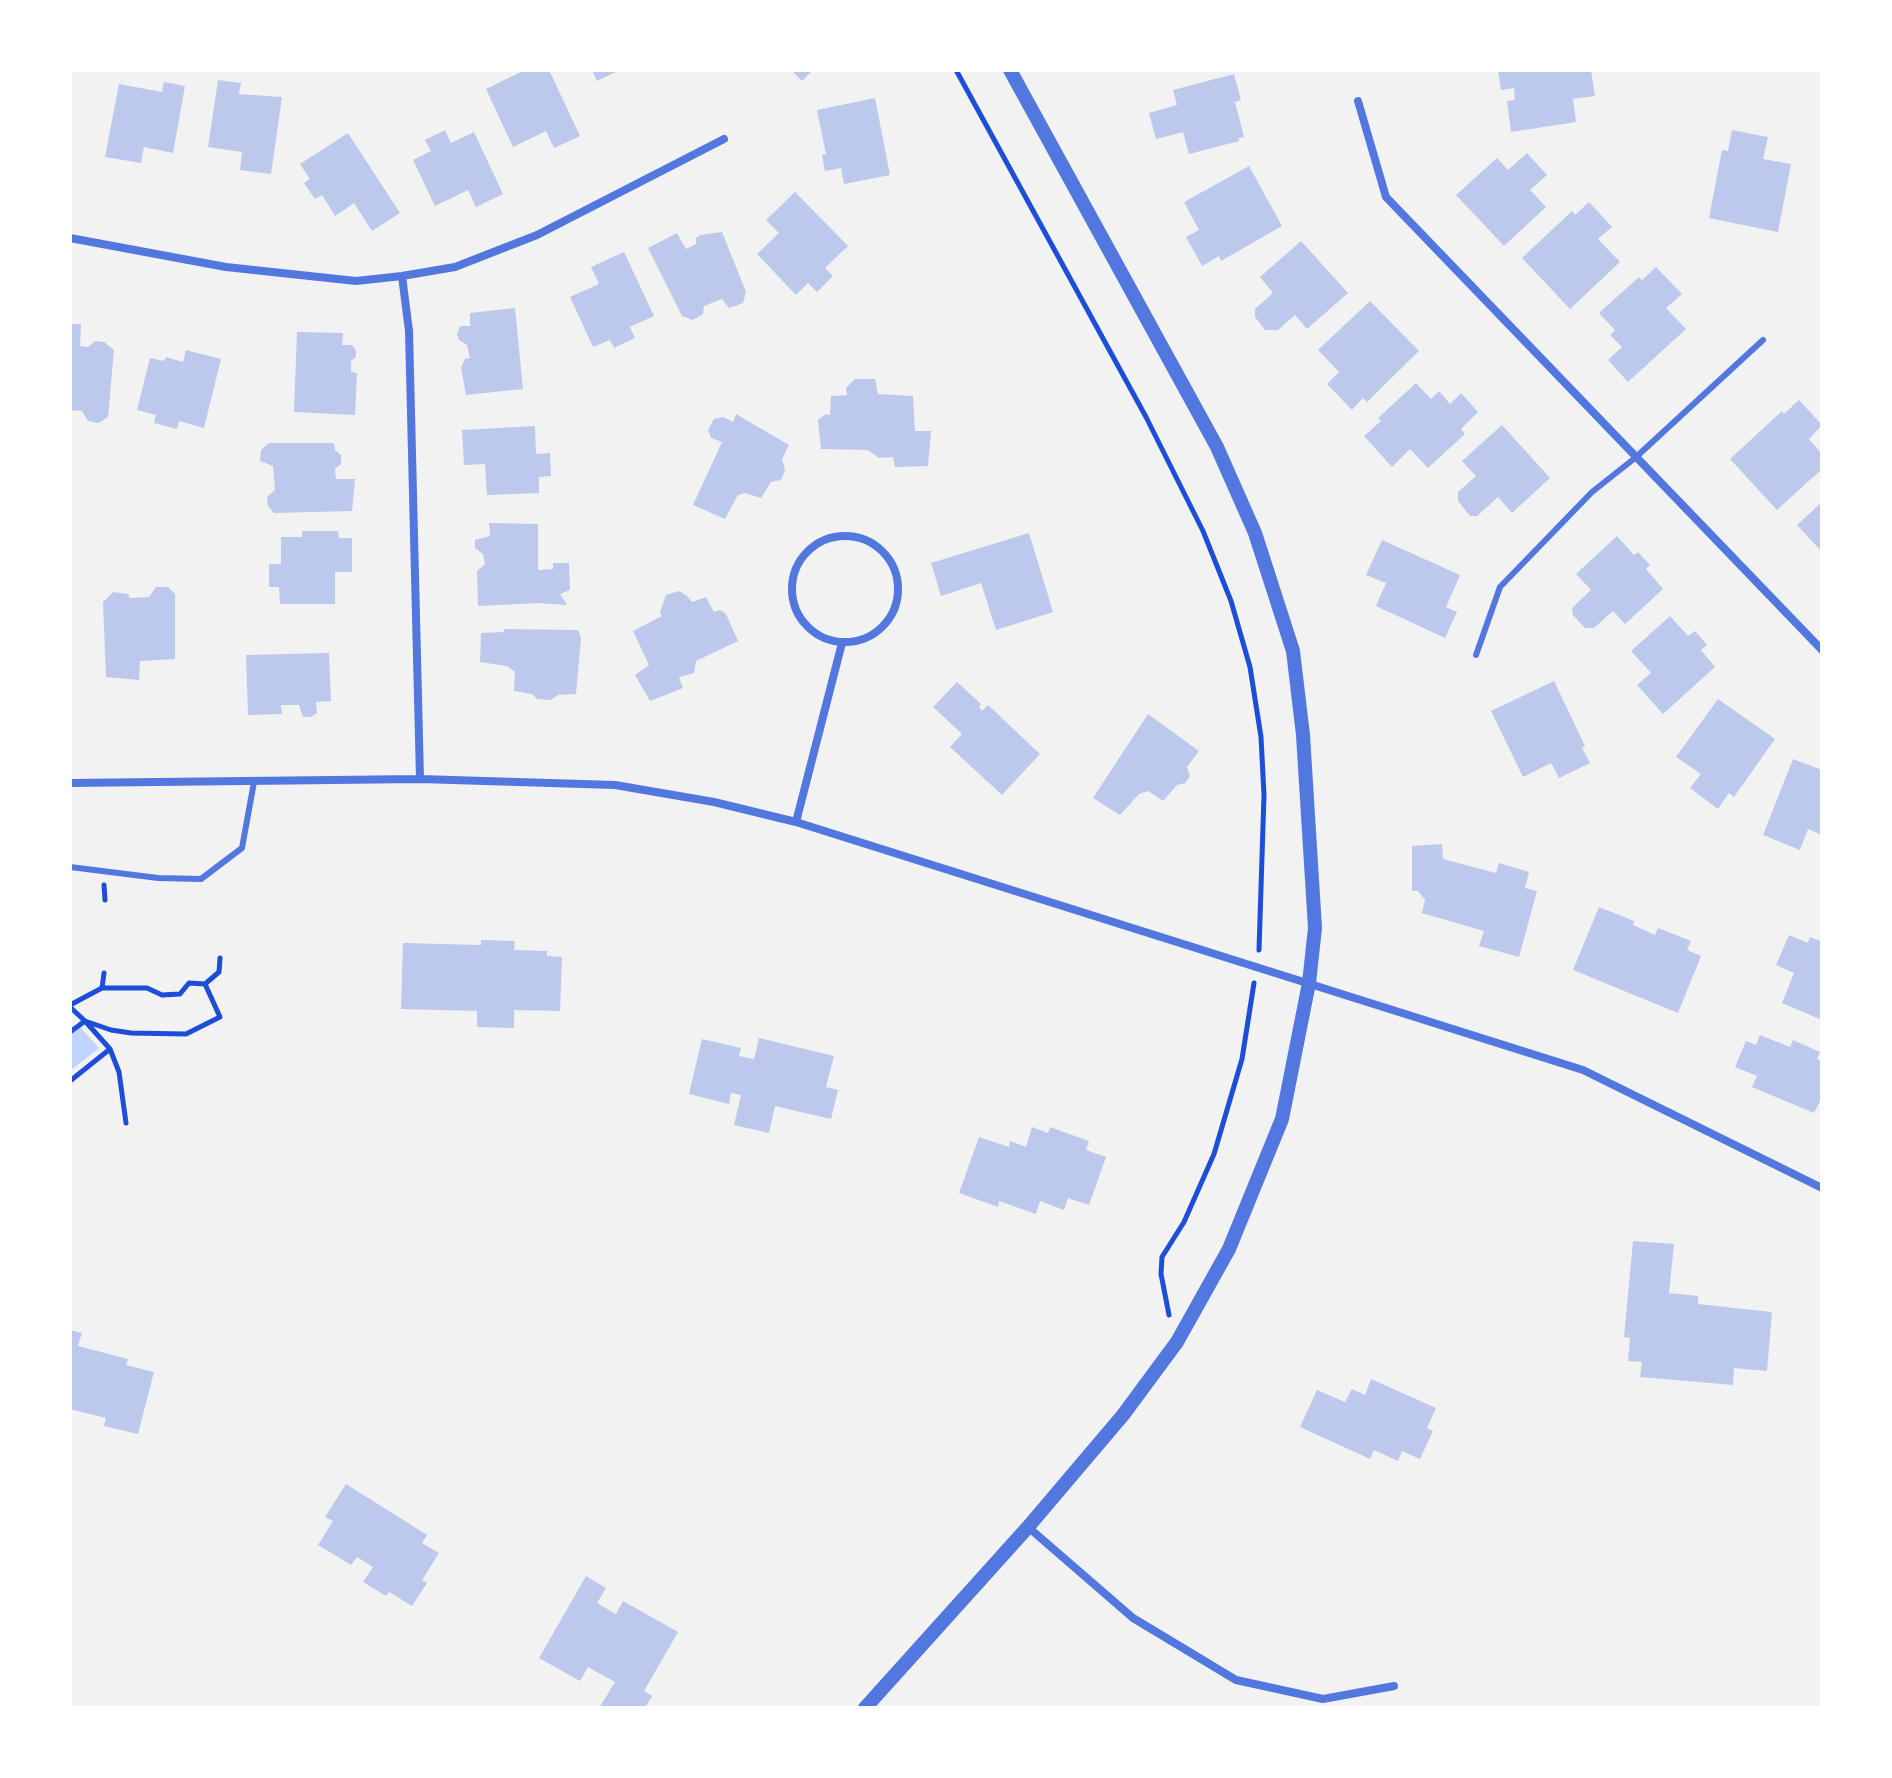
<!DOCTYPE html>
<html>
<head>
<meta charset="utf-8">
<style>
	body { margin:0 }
	#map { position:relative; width:1892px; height:1778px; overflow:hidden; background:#f2f2f2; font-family:Helvetica,sans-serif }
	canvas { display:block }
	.frame { position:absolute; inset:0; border:72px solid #fff; pointer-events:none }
</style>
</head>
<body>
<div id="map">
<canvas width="1892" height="1778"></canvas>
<div class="frame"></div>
</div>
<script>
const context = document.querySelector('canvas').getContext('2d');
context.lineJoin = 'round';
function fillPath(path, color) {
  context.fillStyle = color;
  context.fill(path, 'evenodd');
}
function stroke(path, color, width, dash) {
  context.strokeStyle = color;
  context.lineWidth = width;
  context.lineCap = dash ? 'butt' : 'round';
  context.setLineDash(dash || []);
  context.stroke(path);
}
fillPath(new Path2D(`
	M79,1026L99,1048L70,1071V1034Z`), '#bfd3fe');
fillPath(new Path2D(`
	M525,70H549L580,136L554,148L546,131L513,147L486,89Z
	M592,70H620L597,81Z
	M791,70H813L802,81Z
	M1498,70H1565V72L1591,70L1595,96L1573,99L1576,122L1511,132L1507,101L1515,100L1514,88L1501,90Z
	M1234,74L1241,100L1235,102L1244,137L1239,138V141L1189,154L1183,132L1156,139L1149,113L1177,105L1173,90Z
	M218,80L241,83L239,94L282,97L271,174L240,170L242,152L208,147Z
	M164,82L185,86L173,153L144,147L141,163L105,157L119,84L162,92Z
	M875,98L890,175L844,184L841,168L825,171L822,155L826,154L817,110Z
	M445,130L451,143L474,132L503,194L476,207L468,190L435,206L413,160L431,151L425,140Z
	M1732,130L1768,137L1763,159L1791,164L1778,232L1709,218L1722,150L1728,151Z
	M348,133L400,213L372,231L354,203L335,216L322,195L315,199L304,183L310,179L300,164Z
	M1527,153L1547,175L1530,190L1546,207L1504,246L1456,195L1497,158L1508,170Z
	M1249,166L1282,226L1221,261L1219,256L1202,266L1186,237L1199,230L1184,202Z
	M795,192L848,246L825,268L833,276L817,292L808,283L796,295L757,254L779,233L766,220Z
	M1589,202L1612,227L1598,239L1620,262L1570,309L1522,258L1572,211L1575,215Z
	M722,232L746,292L743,303L729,308L722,299L704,306L703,314L693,320L682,316L648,248L677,233L686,249L696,244V238L700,235Z
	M1301,241L1348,293L1307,329L1295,315L1278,330H1265L1255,317V309L1273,293L1260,277Z
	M624,252L654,316L630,327L635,338L614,348L610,340L593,347L570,297L599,284L591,267Z
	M1656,267L1682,294L1666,308L1686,329L1628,382L1608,360L1622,347L1610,335L1615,330L1599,313L1639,277L1642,280Z
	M1370,301L1419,351L1367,402L1363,398L1352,410L1327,384L1339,372L1318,350Z
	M515,308L523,389L466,395L461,367L465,359L470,358L467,345L459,340L457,334L460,326H470V313Z
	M70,324H81L80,346L88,347L95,341L104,342L114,350L108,417L99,423L88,421L82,411L70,410Z
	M297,332L343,333L342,345H352L356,350V357L351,361V372L357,373L355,415L294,412Z
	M186,350L221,359L204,428L179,421L177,429L154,423L156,415L137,410L150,358L164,361L166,357L183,362Z
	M855,379H875L878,394L913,396L915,431H931L928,466L895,467L893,457L879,458L868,450L821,449L818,420L826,414L830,415L831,396L847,395L846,388Z
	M1416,383L1431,399L1439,391L1450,404L1461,393L1478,412L1461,429L1465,434L1428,468L1410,449L1392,467L1364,436L1381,421L1378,418Z
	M1799,400L1822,425L1809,439L1822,454V469L1777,510L1730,459L1782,411L1784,414Z
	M736,414L789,445L782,459L785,470L781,480L771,482L761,498L745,493L738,495L725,519L693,505L722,442L711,438L708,430L714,419L723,417L733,422Z
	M1502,425L1550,478L1512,513L1498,497L1477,516H1470L1458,501V492L1476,476L1462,461Z
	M535,426L536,454L550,453L551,476L539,477V493L487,495L485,464L464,465L462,430Z
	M269,443H334L335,450L341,455V464L335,469L336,479H355L352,511L274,513L268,506L267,497L275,490L273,466L260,461L261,450Z
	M1822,502V552L1797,525Z
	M489,523L538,524V570L553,569V563H569L570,590L560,594L567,605L538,603L478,606L477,571L485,564L483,554L475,548V540L490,536Z
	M302,531H338L339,538H352V572H335V604H280L279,587H269V564H281V537H302Z
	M1029,533L1053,612L996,630L981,583L941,596L931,563Z
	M1617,536L1634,555L1638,552L1650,565L1646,569L1663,589L1625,624L1613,611L1594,628H1585L1573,615L1572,608L1591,590L1576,574Z
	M1382,540L1460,575L1446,607L1457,612L1445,638L1376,606L1386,583L1366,575Z
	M156,587H168L175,594V659L140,661L139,680L106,677L103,602L113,592L128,594L130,598L149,597Z
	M679,591L687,596L692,602L706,597L714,612L720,610L726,614L738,641L696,661L694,673L679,677L683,688L650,701L635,675L649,665L633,631L662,616L660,612L666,595Z
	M1670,616L1688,636L1695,631L1707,645L1701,650L1715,667L1663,714L1637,685L1651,673L1631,651Z
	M504,629L578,630L581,638L576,694L558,695L551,700L537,699L532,694L514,691L515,672L507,666L480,662L481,633L504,632Z
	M329,653L331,701L316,702L317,713L311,717H303L299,705H281L282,714L248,715L246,655Z
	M1554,681L1585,746L1582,748L1590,763L1559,778L1551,763L1523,777L1491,711Z
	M957,682L981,704L979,707L982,711L988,705L1040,754L1002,795L950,747L962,734L933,707Z
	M1718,699L1775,739L1734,797L1729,793L1718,809L1690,788L1701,774L1676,757Z
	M1148,714L1199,751L1187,767L1190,776L1185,783L1177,785L1163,801L1148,791L1139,794L1120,815L1093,798Z
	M1793,759L1822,770V835L1808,829L1800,850L1763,835Z
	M1442,844L1443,859L1496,873L1499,863L1529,872L1525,888L1537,891L1519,957L1479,946L1484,931L1422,913L1425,900L1418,891H1412V846Z
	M1599,907L1634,921L1633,925L1655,935L1658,928L1691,941L1687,950L1701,956L1678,1013L1573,970Z
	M1789,935L1808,943L1810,937L1822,942V1020L1782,1003L1794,973L1776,965Z
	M481,940L515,941L514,950L547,951V956L562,957L560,1011L514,1010V1028L477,1027V1011L401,1009L403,943L481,945Z
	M1760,1035L1790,1047L1793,1040L1820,1052L1817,1059L1822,1061V1102L1820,1101L1814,1113L1752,1087L1757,1076L1735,1067L1746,1041L1756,1045Z
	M759,1038L834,1056L826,1087L838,1090L831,1119L775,1106L769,1133L734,1125L741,1095L731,1093L729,1104L689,1094L702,1039L741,1048L739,1056L754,1059Z
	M1032,1127L1048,1133L1050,1127L1089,1141L1086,1150L1106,1157L1089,1205L1068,1198L1064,1210L1040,1201L1036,1214L999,1201L998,1207L959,1193L979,1137L1009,1147L1010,1141L1026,1147Z
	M1633,1241L1674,1244L1669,1293L1698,1296V1304L1772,1312L1767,1371L1734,1368L1733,1385L1640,1377L1642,1362L1628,1361L1630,1338L1624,1337Z
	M70,1330L82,1333L78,1346L128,1359L126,1365L154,1372L138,1434L104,1426L106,1418L70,1409Z
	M1371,1379L1436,1408L1427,1428L1433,1431L1420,1459L1402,1451L1398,1461L1374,1450L1370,1459L1300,1427L1317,1390L1345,1402L1352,1389L1365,1395Z
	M346,1484L427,1535L422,1543L439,1553L422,1580L427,1583L412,1606L389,1592L386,1596L363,1582L373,1567L357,1557L351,1565L318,1545L333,1521L325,1517Z
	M586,1576L606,1588L597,1603L616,1614L623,1601L678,1632L644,1691L652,1696L645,1708H599L615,1682L588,1667L580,1681L539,1658Z`), '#bdc9ec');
stroke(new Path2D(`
	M956,70L1146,417L1203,531L1231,601L1250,667L1261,737L1264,795L1259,950
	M104,885L105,900
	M102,988H147L162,995L180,994L189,983L205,984
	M70,1005L102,988L104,973
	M70,1007L85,1021L111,1030L131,1033L186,1034L220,1017L205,984L219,972L220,958
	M70,1032L85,1021L110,1049L119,1072L126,1123
	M70,1081L110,1049
	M1169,1315L1161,1274L1162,1257L1184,1222L1214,1154L1242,1059L1254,983`), '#1d4ed8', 5);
stroke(new Path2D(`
	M1476,655L1500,587L1592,492L1635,458L1763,340
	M70,867L158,878L201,879L242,848L254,782`), '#5277de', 6);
stroke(new Path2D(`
	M1358,101L1386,197L1822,650
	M70,238L226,267L356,281L402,276L455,267L537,235L724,139
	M402,276L409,331L420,779
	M792 589a53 53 0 1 1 106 0a53 53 0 1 1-106 0Z
	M70,783L420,779L615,785L714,802L796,822L1583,1070L1822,1188
	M796,822L842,643
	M1028,1527L1133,1618L1236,1680L1323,1699L1394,1686`), '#5277de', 8);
stroke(new Path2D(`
	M865,1708L1028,1527L1123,1415L1177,1342L1229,1249L1282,1119L1309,983L1315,928L1303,735L1293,651L1255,533L1217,447L1010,70`), '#5277de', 14);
</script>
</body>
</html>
